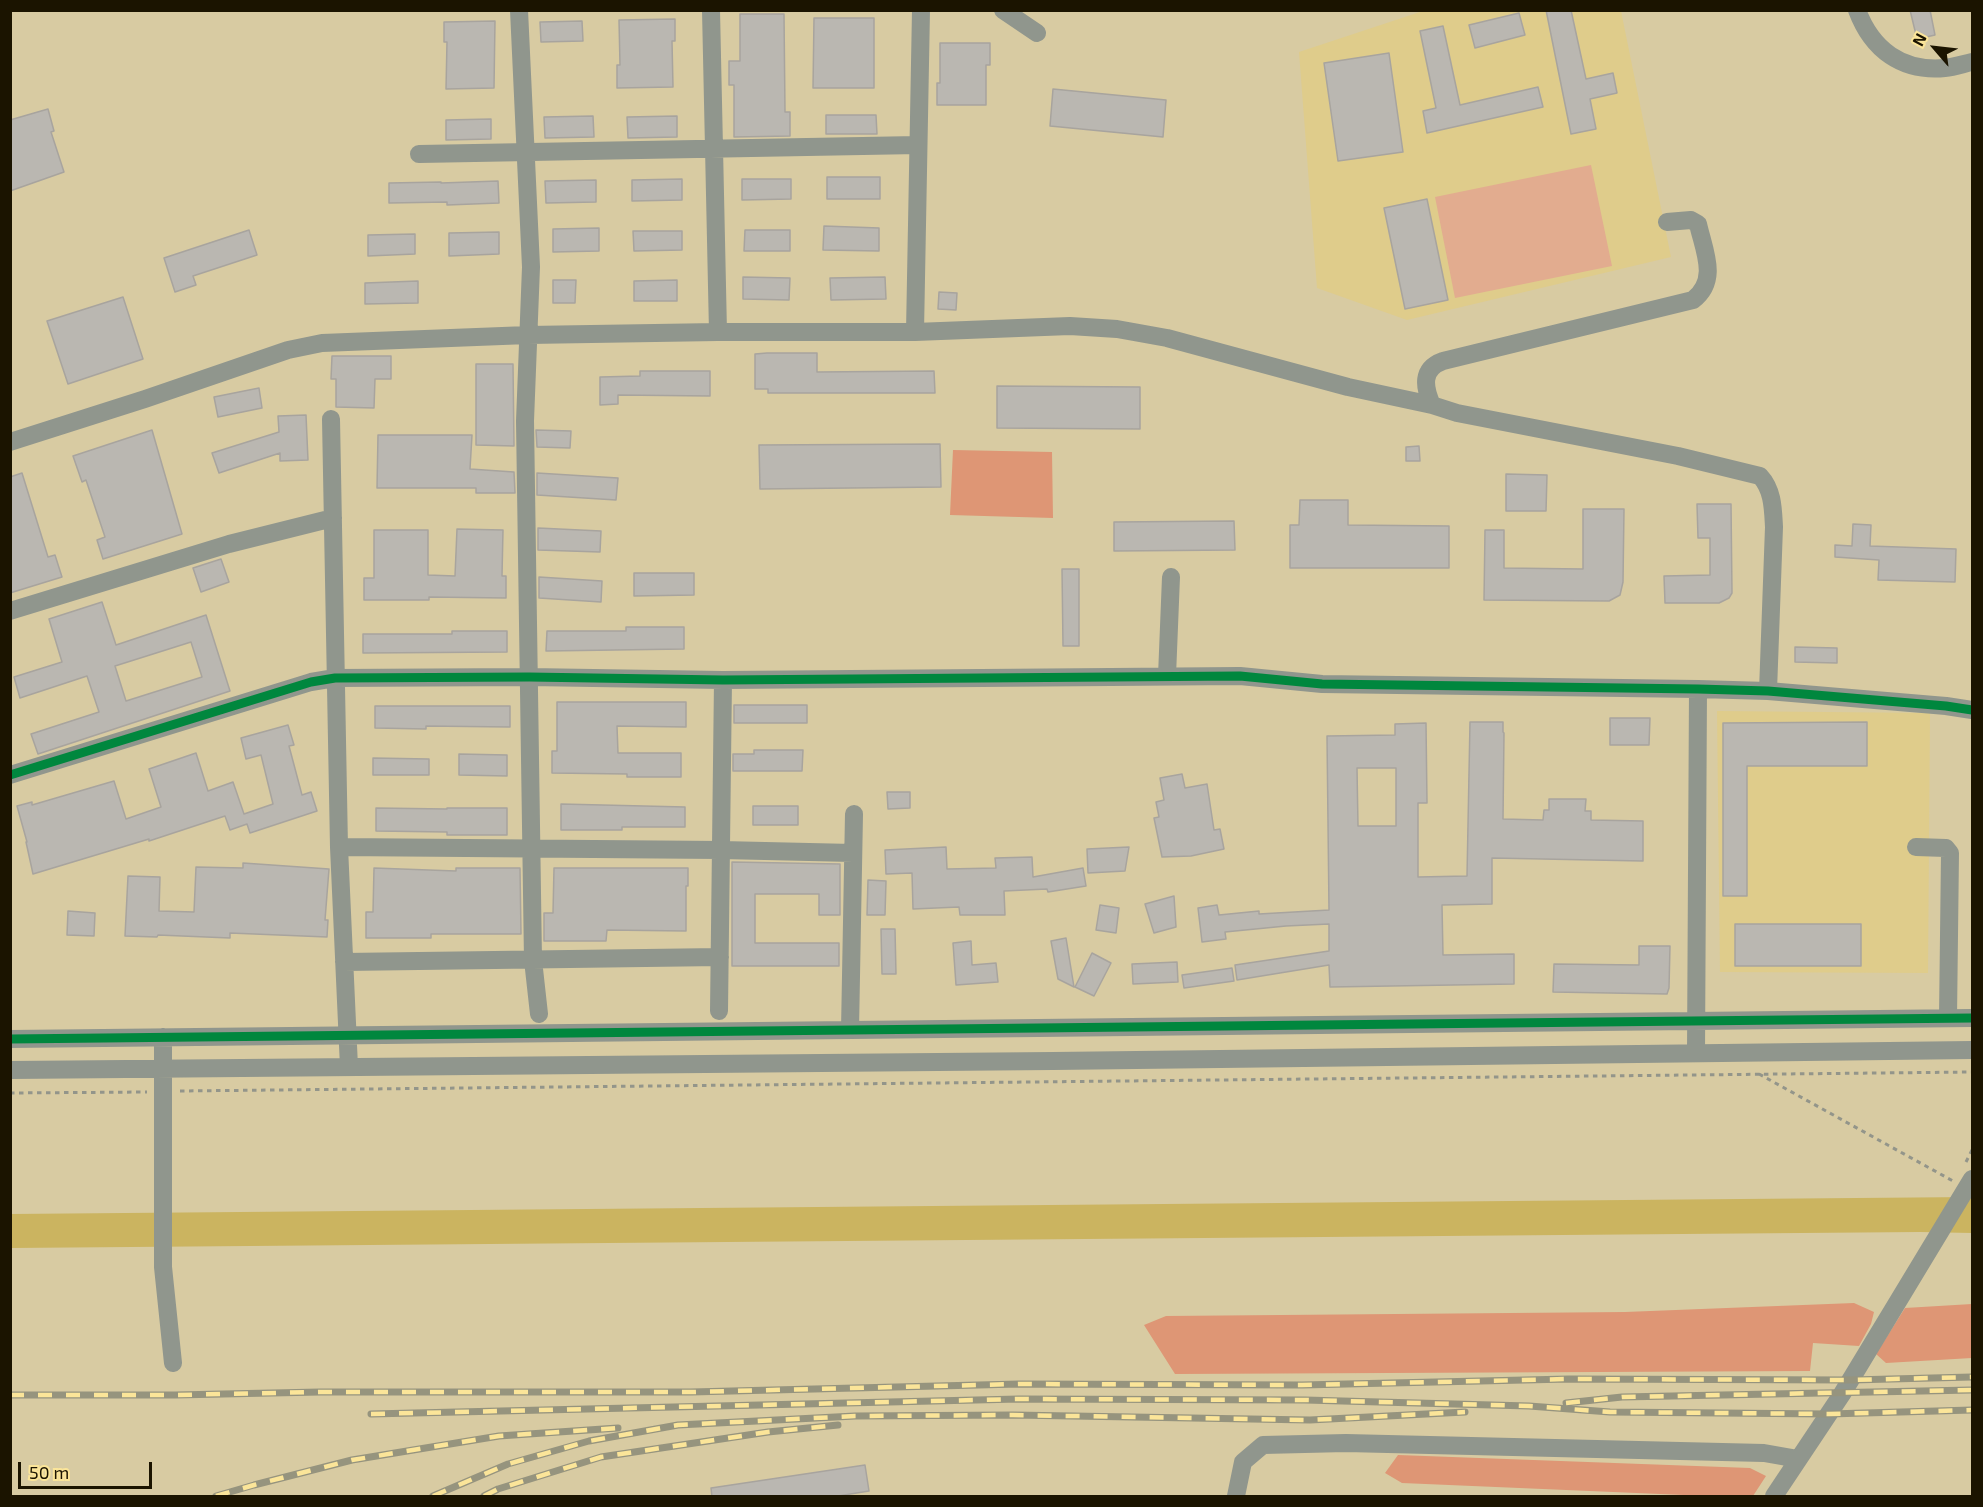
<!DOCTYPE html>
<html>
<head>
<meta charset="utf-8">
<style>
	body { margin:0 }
	#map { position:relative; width:1983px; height:1507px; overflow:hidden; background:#d8cba2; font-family:"Exo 2",sans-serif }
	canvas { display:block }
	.frame { position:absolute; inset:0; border:12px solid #1b1400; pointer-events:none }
	.north { position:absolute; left:1905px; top:18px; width:60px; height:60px; -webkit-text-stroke:4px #fbe599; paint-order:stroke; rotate:298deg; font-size:16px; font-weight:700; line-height:24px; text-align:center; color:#1b1400 }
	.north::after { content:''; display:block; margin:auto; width:21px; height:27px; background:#1b1400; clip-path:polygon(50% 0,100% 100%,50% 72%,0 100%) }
	.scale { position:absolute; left:18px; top:1462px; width:134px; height:27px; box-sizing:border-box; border:3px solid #1b1400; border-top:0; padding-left:8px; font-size:18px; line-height:21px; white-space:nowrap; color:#1b1400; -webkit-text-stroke:4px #fbe599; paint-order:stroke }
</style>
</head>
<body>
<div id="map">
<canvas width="1983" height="1507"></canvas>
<div class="frame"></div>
<div class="north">N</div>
<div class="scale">50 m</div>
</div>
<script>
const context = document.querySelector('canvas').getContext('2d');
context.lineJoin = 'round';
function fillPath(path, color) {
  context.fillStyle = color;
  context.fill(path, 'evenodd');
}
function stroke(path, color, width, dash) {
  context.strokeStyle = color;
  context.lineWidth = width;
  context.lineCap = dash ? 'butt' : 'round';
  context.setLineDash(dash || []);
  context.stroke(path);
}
fillPath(new Path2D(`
	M1423,11H1621L1671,257L1407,320L1317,288L1299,52Z
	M1717,711L1930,713L1928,973L1720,972Z`), '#dfcc8b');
fillPath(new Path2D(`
	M1591,165L1612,266L1455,298L1435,197Z`), '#e2ac8f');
fillPath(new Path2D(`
	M953,450L1052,452L1053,518L950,515Z
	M1854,1303L1874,1312L1871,1324L1859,1346L1813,1343L1810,1371L1175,1374L1144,1325L1166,1316L1625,1312Z
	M1972,1304V1358L1886,1363L1876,1354L1905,1308Z
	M1398,1455L1750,1468L1766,1476L1753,1496H1707L1402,1483L1385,1473Z`), '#de9675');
fillPath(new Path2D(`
	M1972,1197V1233L1920,1232L11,1248L10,1214Z`), '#cbb460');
const building = new Path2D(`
	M1546,10H1571L1586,79L1613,73L1617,93L1590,99L1596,129L1571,134Z
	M1910,10H1930L1935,35L1917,39Z
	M1519,13L1525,35L1475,48L1469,25Z
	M740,14H784L785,112H790V136L734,137V85H729V61H740Z
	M814,18H874V88H813Z
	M675,19V41H672L673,87L617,88V65H620L619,20Z
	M495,21L494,88L446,89L447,42H444V22Z
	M582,21L583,41L541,42L540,22Z
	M1443,26L1460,105L1538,87L1543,107L1427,133L1423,111L1436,108L1420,31Z
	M940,43H990V65H986V105H937V83H940Z
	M1389,53L1403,152L1338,161L1324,63Z
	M1053,89L1166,100L1163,137L1050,126Z
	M48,109L54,131L51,132L64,172L10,191V120Z
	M826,115H876L877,134H826Z
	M593,116L594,137L545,138L544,117Z
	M677,116V137L628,138L627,117Z
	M491,119V139L446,140V120Z
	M827,177H880V199H827Z
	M682,179V200L632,201V180Z
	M742,179H791V199L742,200Z
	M596,180V202L546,203L545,181Z
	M498,181L499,203L447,205V202L389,203V183L441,182V183Z
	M1427,199L1448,300L1405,309L1384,208Z
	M824,226L879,228V251L823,250Z
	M599,228V251L553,252V229Z
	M249,230L257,255L193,276L196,285L175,292L164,258Z
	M745,230H790V251H744Z
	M633,231H682V250L634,251Z
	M499,232V254L449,256V233Z
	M415,234V254L368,256V235Z
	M743,277L790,278L789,300L743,299Z
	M885,277L886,299L831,300L830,278Z
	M553,280H576L575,303H553Z
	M677,280V301H634V281Z
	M418,281V303L365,304V283Z
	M939,292L957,293L956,310L938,309Z
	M123,297L143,359L68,384L47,321Z
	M767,353H817V372L934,371L935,393H768V389H755V354Z
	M332,356H391V379H375L374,408L336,407V379H331Z
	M476,364H513L514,446L476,445Z
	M640,371H710V396L618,395V404L600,405V377L640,376Z
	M997,386L1140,387V429L997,428Z
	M259,388L262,408L218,417L214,397Z
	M306,415L308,460L280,461V453L219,473L212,453L279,432L278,416Z
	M152,430L182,534L103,559L97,540L105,537L86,480L82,482L73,456Z
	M536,430L571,431L570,448L537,447Z
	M378,435H472L470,469L514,472L515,493H476V488H377Z
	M940,444L941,487L760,489L759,445Z
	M1419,446L1420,461H1406V447Z
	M22,473L48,557L55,555L62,577L10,593V477Z
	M537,473L618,478L616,500L537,495Z
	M1506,474L1547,475L1546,511H1506Z
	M1300,500H1348V525L1449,526V568H1290V525H1299Z
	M1697,504H1731L1732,593L1729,598L1719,603H1665L1664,576L1710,575V538H1698Z
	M1583,509H1624L1623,582L1620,595L1609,601L1484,600L1485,530H1504V568L1583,569Z
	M1234,521L1235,550L1114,551V522Z
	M1853,524L1871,525L1870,546L1956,549L1955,582L1878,580L1879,560L1835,557V545L1852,546Z
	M538,528L601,531L600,552L538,550Z
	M457,529L503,530L502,576H506V598L429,597V600H364V578H374V530H428V575L455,576Z
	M221,559L229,582L201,592L193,568Z
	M1062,569H1079V646H1063Z
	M634,573H694V595L634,596Z
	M539,577L602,581L601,602L539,598Z
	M102,602L116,645L206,615L230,691L38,754L31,734L99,712L87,676L20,698L14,677L62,662L49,619ZM191,642L202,677L126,701L115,666Z
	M626,627H684V649L546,651L547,631H626Z
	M452,631H507V652L363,653V634H452Z
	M1795,647L1837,648V663L1795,662Z
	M557,702H686V727L617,726L618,753H681V777H627V774L552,773V751H557Z
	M734,705H807V723H734Z
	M375,706H510V727L426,726V729L375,728Z
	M1610,718H1650L1649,745H1610Z
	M1470,722H1503V732L1504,733L1503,819L1543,820L1544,810H1549V799H1586L1585,811H1591V820L1643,821V861L1492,858V904L1442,905L1443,955L1514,954V984L1330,987L1329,965L1237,980L1235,965L1329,951V924L1286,926L1225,932L1226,939L1202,942L1198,908L1217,905L1219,915L1259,911V914L1329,910L1327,736L1395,735V724L1426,723L1427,803H1418V877L1467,876ZM1357,768H1396V826H1358Z
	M1867,722V766H1747V896H1723V723Z
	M288,725L294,745L289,746L302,795L311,792L317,811L250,833L247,824L230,830L225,816L149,841V839L33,874L26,842H27L17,806L32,802V805L114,781L126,819L161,807L149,769L196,753L208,791L233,782L244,814L273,804L261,755L246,759L241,738Z
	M754,750H803L802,771H733V754H754Z
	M459,754L507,755V776L459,775Z
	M373,758L429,759V775H373Z
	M1182,774L1185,788L1207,784L1214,830L1220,829L1224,849L1191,856L1162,857L1154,818L1159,817L1156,802L1164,800L1160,778Z
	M887,792H910V808L888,809Z
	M561,804L685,807V827H622V830H561Z
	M753,806H798V825H753Z
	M376,808L447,809V808H507V835H447V832L376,831Z
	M946,847L947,869L996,868L995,858L1032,857L1033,877L1083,868L1086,886L1048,892L1047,889L1004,891L1005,915H960L959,907L913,909L912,873L886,874L885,850Z
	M1129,847L1125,871L1088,873L1087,849Z
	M732,862L840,864V915H819V894H755V943H839V966H732Z
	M243,863L329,869L325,920H328L327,937L230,933V938L158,935L157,937L125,936L128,876L160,877L159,911L194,912L196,867L243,868Z
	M374,868L456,871V868H520L521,934H431V938H366V912H373Z
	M554,868H688V886H686V931L607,930L606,941H544V913H553Z
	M868,880L886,881L885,915H867Z
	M1174,896L1176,927L1154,933L1145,904Z
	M1100,905L1119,908L1116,933L1096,930Z
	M68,911L95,913L94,936L67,935Z
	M1735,924H1861V966H1735Z
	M881,929H895L896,974H882Z
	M1066,938L1074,987L1058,979L1051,941Z
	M971,941L972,965L996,963L998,982L956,985L953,943Z
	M1639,946H1670L1669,988L1667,994L1553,992L1554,964L1639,965Z
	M1092,953L1111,963L1094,996L1075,987Z
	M1177,962L1178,982L1133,984L1132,964Z
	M1232,968L1234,981L1184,988L1182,975Z
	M865,1465L869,1491L832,1497H712L711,1488Z`);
fillPath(building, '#bab7b1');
stroke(building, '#a8a49e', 1.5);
stroke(new Path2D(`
	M1759,1074L1953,1181
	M180,1091L1972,1072
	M10,1093L147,1092
	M1966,1162L1972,1150`), '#93958a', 3, [4.5, 4.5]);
stroke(new Path2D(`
	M519,10L531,267L525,421L533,960L539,1014
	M711,10L718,332
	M1003,10L1037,33
	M1857,10C1872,50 1902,72 1945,68C1954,67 1963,64 1972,62
	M419,154L918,145
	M1667,222L1691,220L1698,224C1704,251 1719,280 1693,300L1443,361C1421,369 1424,387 1432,405L1457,413L1678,456L1760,476C1773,490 1773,509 1774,527L1768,691
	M915,332L921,10
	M331,419L339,847L349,1067
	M10,442L145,399L288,350L322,343L528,335L718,332H915L1070,326L1117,329L1167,338L1348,387L1432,405
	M10,611L229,544L333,518
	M1167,676L1171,577
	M10,775L311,682L335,678L529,677L723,680L1240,676L1322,684L1698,689L1768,691L1946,706L1972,710
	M339,847L721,850L853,853
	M1916,847L1946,848L1950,853L1948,1018
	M344,962L720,957
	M719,1011L723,680
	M850,1030L854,814
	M163,1037V1267L173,1363
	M10,1039L1972,1018
	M1696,1053L1698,689
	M10,1070L1053,1061L1972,1050
	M1236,1496L1243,1462L1263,1445L1346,1443L1764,1453L1798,1459
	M1774,1496L1842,1394L1972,1179`), '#90968d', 18);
const rail = new Path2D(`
	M10,1395H175L320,1392H691L1019,1384L1302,1385L1569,1379L1851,1380L1972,1377
	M1566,1403L1622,1397L1972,1390
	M371,1414L1019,1399L1305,1400L1529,1406L1610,1412L1829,1414L1972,1410
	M216,1496L254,1485L352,1460L499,1436L618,1428
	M433,1496L508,1464L589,1441L678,1425L855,1416L1013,1415L1310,1420L1465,1412
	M484,1496L498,1489L601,1457L768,1432L838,1425`);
stroke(rail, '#96947e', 7);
stroke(rail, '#fbe599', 4.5, [14]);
stroke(new Path2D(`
	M10,775L311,682L335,678L529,677L723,680L1240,676L1322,684L1698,689L1768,691L1946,706L1972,710
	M10,1039L1972,1018`), '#00873e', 9);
</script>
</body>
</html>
